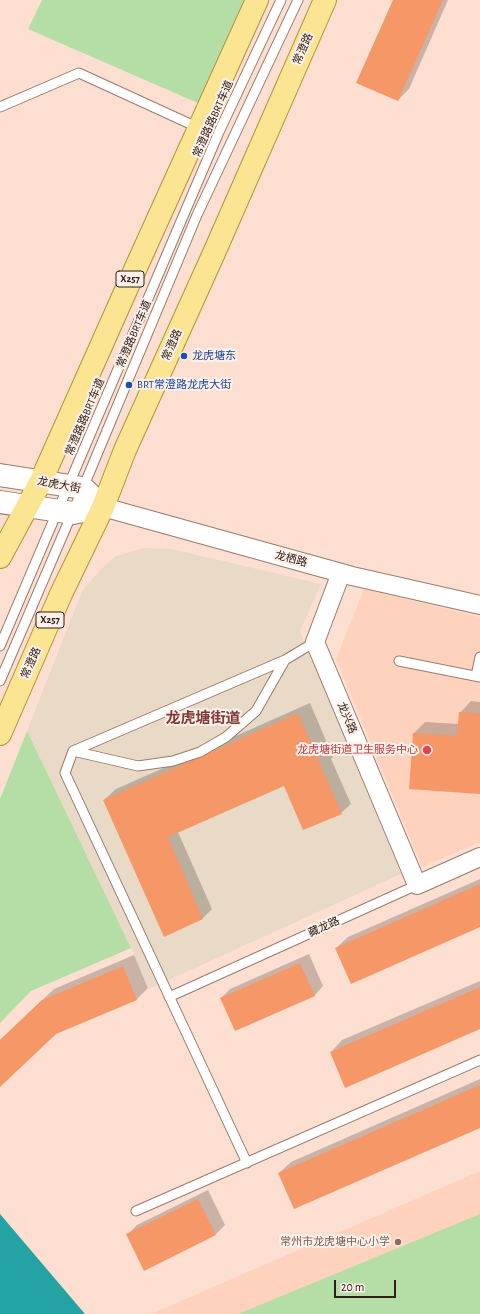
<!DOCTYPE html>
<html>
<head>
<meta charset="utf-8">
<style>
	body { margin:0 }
	#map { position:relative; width:480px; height:1314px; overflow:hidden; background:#fddfd1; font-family:"Alegreya Sans",sans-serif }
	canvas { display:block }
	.scale { position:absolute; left:334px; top:1280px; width:62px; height:18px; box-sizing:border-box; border:2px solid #2d2019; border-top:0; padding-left:5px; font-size:12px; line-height:14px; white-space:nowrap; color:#2d2019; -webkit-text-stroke:3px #fff0e9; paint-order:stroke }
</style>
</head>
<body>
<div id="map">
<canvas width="480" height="1314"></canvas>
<div class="scale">20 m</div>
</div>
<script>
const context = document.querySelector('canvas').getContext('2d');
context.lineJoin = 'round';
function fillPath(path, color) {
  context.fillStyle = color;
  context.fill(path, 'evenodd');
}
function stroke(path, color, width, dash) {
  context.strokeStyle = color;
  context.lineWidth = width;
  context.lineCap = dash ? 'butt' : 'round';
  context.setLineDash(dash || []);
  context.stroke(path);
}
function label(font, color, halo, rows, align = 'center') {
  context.font = font + ' "Alegreya Sans","Noto Sans SC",sans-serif';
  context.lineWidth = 4;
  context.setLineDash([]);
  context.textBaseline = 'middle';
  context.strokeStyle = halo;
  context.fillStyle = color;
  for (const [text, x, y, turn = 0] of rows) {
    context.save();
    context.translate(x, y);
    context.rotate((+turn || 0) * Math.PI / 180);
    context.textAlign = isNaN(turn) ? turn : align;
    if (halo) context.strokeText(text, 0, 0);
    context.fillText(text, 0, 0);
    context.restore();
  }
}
fillPath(new Path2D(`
	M144,548L172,549L321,584L300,631L401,874L149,989L131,948L27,731L82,591L100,570L116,556Z`), '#e9dac7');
fillPath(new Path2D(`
	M364,589L480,617V842L422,867L336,659Z
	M480,1171V1314H151Z`), '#fed2bd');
fillPath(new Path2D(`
	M42,0H246L200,104L28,29Z
	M27,731L131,948L31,991L0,1023V799Z
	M480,1214V1314H238Z`), '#b4dea5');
fillPath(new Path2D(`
	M0,1214L85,1314H0Z`), '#23a3a3');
fillPath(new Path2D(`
	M394,0H448L409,89L398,100Z
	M471,701L480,702V793L414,733L425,722L459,724L460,713Z
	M310,703L333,757L331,759L351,804L341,813L284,785L178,832L212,909L203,918L164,935L104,800L116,789Z
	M480,879V926L336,948L348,937Z
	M309,954L323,986L314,996L221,998L230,989Z
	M134,955L148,988L137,999L56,1033L0,1086V1040L54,989Z
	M480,981V1028L331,1052L342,1040Z
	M480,1079V1126L279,1173L291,1162Z
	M208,1190L225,1225L216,1234H128L137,1225Z`), '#0003');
fillPath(new Path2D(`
	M393,0H443L398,101L356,83Z
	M459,712L480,714V794L409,789L413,733L457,736Z
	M298,713L342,814L303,830L284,786L168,837L203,919L164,937L103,800Z
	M480,884V927L351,984L335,948Z
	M300,963L315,996L235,1031L220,998Z
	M123,966L137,1000L56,1034L0,1087V1040L42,1000Z
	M480,987V1029L345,1088L330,1052Z
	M480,1085V1128L294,1209L278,1173Z
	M198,1199L216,1235L144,1271L126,1234Z`), '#f59767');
const lane = new Path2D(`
	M0,107L79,73L199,128
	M0,646L219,132L281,0
	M399,661L480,677
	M476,676L480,657
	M0,681L83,488L197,215L298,0
	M73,751L138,766L173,761L200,752L226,737L256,711L285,660
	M169,997L417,885
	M247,1163L65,773L73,751L285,660L315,642
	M136,1211L480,1060`);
const street = new Path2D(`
	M103,507L352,576L480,605
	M341,573L315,642L417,885L480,857`);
const secondary = new Path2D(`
	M0,475L83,488L103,507
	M0,502L73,513L103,507`);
const primary = new Path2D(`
	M0,557L41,481L138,263L257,0
	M0,734L61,594L103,507L125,450L214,253L325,0`);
stroke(lane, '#9b7a6a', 11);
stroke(street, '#9b7a6a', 20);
stroke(secondary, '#9b7a6a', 24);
stroke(primary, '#b29438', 24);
stroke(lane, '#fff', 9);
stroke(street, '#fff', 18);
stroke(secondary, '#fff', 22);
stroke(primary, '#fbe492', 22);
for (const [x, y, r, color] of [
	[184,356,4,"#1a4fb4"],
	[129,385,4,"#1a4fb4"],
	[427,750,5,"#e0444e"],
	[398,1242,4,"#8d6e63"]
]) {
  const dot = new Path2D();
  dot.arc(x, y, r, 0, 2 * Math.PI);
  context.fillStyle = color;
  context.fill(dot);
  stroke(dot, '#fff0e9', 1.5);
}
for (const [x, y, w] of [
	[130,279,28],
	[50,620,28]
]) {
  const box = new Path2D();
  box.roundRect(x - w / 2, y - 8, w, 16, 3);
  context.fillStyle = '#fff0e9';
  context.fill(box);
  stroke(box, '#2d2019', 1);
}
label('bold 10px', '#2d2019', null, [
	["X257",130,279],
	["X257",50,620]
]);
label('11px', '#2d2019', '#fff0e9', [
	["常澄路",303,49,-66],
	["常澄路路BRT车道",213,119,-66],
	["常澄路BRT车道",134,334,-67],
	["常澄路",172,345,-66],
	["常澄路路BRT车道",85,417,-67],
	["龙虎大街",59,485,11],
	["龙栖路",291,559,15],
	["常澄路",31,663,-66],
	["龙兴路",347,718,67],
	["藏龙路",324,927,-24]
]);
label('11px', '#164399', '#fff0e9', [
	["龙虎塘东",192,356],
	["BRT常澄路龙虎大街",137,385]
], 'left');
label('11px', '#be3a42', '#fff0e9', [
	["龙虎塘街道卫生服务中心",418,750]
], 'right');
label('11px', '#785e54', '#fff0e9', [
	["常州市龙虎塘中心小学",390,1242]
], 'right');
label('bold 15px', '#803934', '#fff0e9', [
	["龙虎塘街道",203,718]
]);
</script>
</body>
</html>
